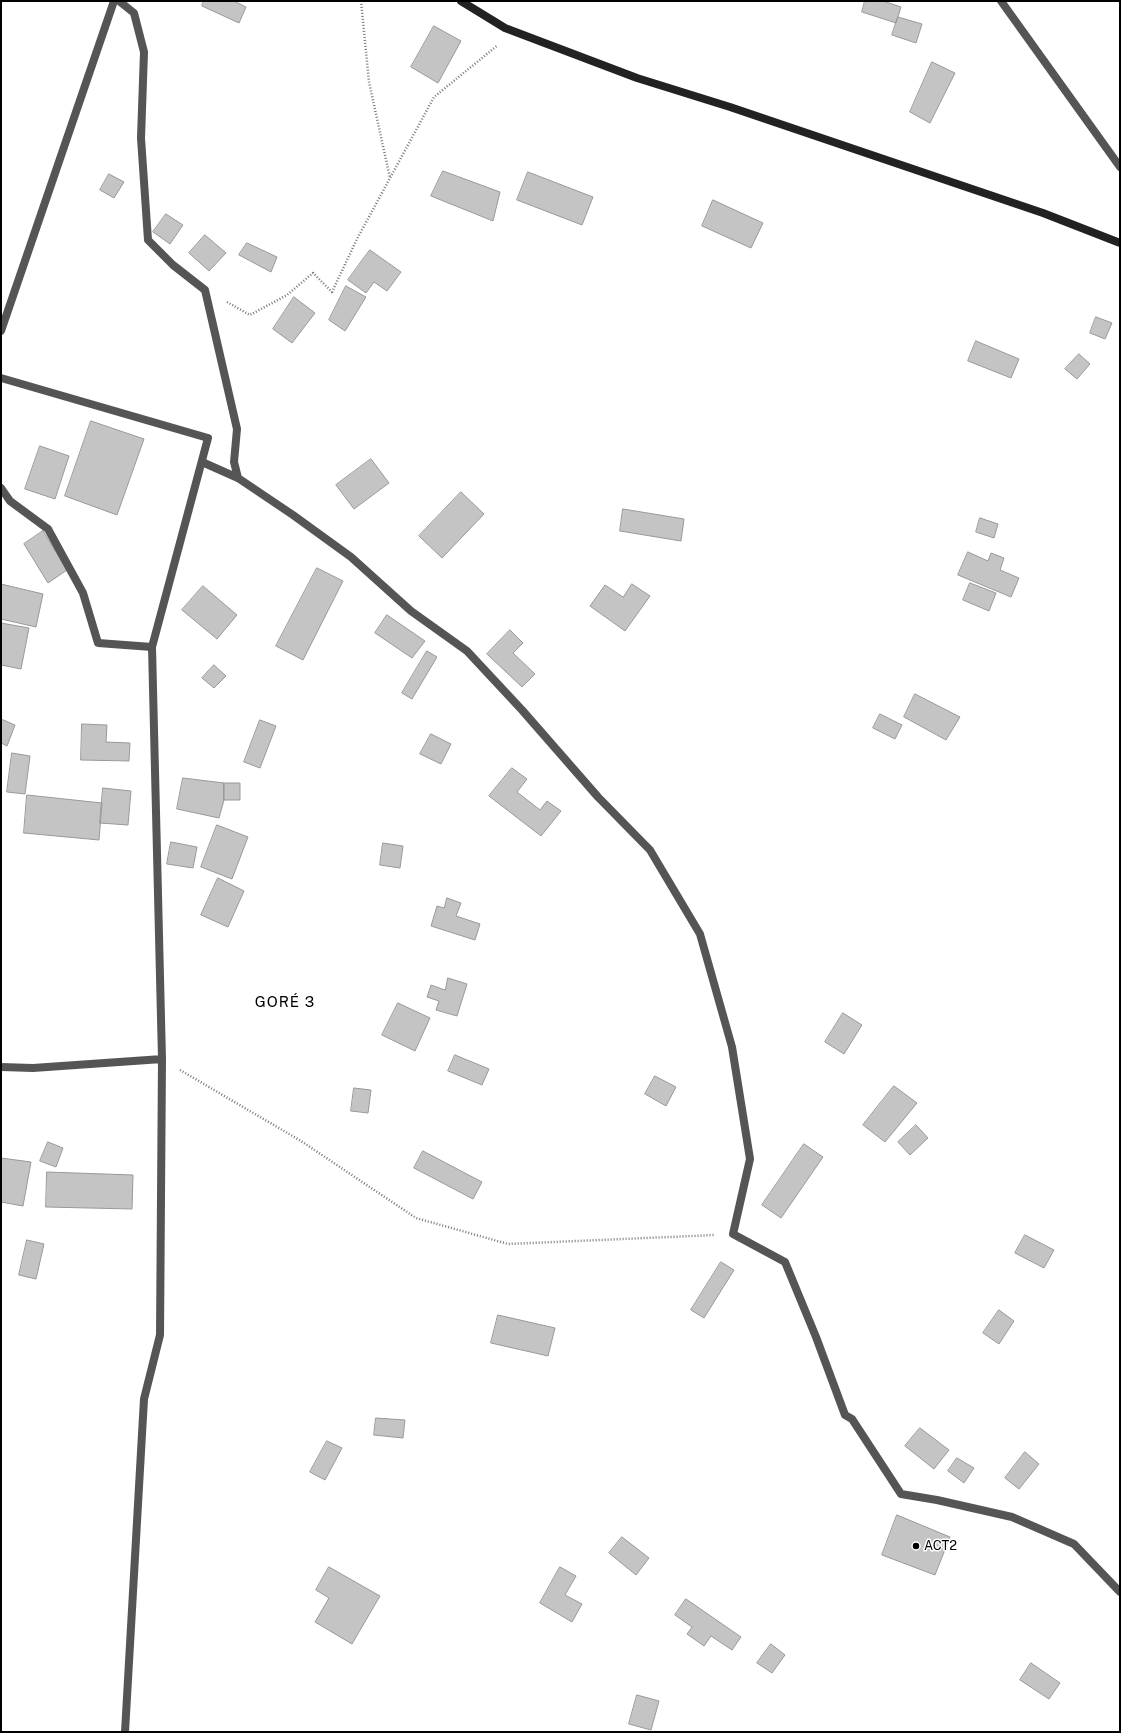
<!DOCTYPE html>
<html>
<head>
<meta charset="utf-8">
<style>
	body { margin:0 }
	#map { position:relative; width:1121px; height:1733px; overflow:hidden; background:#fff; font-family:"Public Sans",sans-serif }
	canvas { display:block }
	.frame { position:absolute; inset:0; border:2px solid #000; pointer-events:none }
</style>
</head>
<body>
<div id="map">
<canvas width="1121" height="1733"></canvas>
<div class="frame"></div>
</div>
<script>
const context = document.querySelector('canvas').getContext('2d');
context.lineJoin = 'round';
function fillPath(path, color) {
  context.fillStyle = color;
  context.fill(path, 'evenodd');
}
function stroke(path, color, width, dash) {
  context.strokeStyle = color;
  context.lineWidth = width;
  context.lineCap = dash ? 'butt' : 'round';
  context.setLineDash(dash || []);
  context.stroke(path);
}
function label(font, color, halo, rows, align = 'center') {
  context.font = font + ' "Public Sans",sans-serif';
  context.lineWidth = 3;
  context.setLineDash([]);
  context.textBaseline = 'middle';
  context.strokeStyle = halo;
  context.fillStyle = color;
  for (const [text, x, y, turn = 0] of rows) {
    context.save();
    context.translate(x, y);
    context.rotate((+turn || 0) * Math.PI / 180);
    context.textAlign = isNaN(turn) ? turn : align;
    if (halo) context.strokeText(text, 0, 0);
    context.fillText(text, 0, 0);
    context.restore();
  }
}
const building = new Path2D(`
	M204,1H234L246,7L239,23L202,6Z
	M865,1H883L901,7L896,23L862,12Z
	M898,17L922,24L916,43L892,35Z
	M434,26L461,41L438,83L411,67Z
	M932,62L955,73L930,123L910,112Z
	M443,171L500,192L493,221L431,196Z
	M528,172L593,197L582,225L517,200Z
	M109,174L124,182L114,198L100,190Z
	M713,200L763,223L751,248L702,226Z
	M166,214L183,225L170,244L153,232Z
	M205,235L226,253L209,271L189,253Z
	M247,243L277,257L271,272L239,255Z
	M370,250L401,272L387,291L374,282L366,293L348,280Z
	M346,286L366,297L345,331L329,320Z
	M294,297L315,313L292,343L273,329Z
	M1096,317L1112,323L1105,339L1090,333Z
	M976,341L1019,359L1011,378L968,361Z
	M1079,354L1090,364L1077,379L1065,369Z
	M91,421L144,439L117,515L65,496Z
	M40,446L69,456L55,499L25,489Z
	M371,459L389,483L354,509L336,485Z
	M461,492L484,514L442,558L419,536Z
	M623,509L684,519L681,541L620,531Z
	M980,518L998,524L994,538L976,532Z
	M43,531L67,570L48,583L24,544Z
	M968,552L988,561L991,553L1004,558L1000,570L1019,578L1011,597L958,575Z
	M317,568L343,581L303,660L276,646Z
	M970,583L996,593L989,611L963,600Z
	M1,584L43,594L36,627L1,619Z
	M632,584L650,596L625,631L590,606L605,585L623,597Z
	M203,586L237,615L217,639L182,610Z
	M387,615L425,641L412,658L375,633Z
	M1,623L29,628L21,669L1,665Z
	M510,630L523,643L513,653L535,674L522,687L487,654Z
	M427,651L437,657L412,699L402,693Z
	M214,665L226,676L214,688L202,678Z
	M915,694L960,717L946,740L904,717Z
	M880,714L902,725L895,739L873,728Z
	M1,719L15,725L7,746L1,743Z
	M260,720L276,726L260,768L244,762Z
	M82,724L107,725L106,742L130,743L129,761L81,760Z
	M431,734L451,744L441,764L420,754Z
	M12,753L30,756L25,794L7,792Z
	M512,768L527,779L517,792L540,810L547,801L561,811L541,836L489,796Z
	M183,778L224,783V800L219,818L177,809Z
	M224,783H240V800H224Z
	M103,788L131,791L128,825L100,823Z
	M27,795L102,803L99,840L24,833Z
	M217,825L248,837L232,879L201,867Z
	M171,842L197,847L193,868L167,864Z
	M383,843L403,846L400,868L380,865Z
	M218,878L244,891L228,927L201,915Z
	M447,898L461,903L456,916L480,924L475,940L431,926L437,906L444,908Z
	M448,978L467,984L457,1016L436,1010L439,1001L427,997L431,985L445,990Z
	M398,1003L430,1018L415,1051L382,1035Z
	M843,1013L862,1025L844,1054L825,1042Z
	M455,1055L489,1069L482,1085L448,1071Z
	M655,1076L676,1087L666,1106L645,1094Z
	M894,1086L917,1103L885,1142L863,1125Z
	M354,1088L371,1090L368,1113L351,1111Z
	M916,1125L928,1138L910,1155L898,1142Z
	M48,1142L63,1148L56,1167L40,1161Z
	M804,1144L823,1157L781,1218L762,1205Z
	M423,1151L482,1182L473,1199L414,1168Z
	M1,1158L31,1162L23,1206L1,1202Z
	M47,1172L133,1175L132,1209L46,1207Z
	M1025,1235L1054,1250L1044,1268L1015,1253Z
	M27,1240L44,1244L36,1279L19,1275Z
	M721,1262L734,1270L704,1318L691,1310Z
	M999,1310L1014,1321L999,1344L983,1333Z
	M498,1315L555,1328L548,1356L491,1343Z
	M376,1418L405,1420L403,1438L374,1435Z
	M920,1428L949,1450L934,1469L905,1446Z
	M327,1441L342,1448L325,1480L310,1472Z
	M1025,1452L1039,1464L1019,1489L1005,1478Z
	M957,1458L974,1468L964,1483L948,1471Z
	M897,1515L950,1537L935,1575L882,1555Z
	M622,1537L649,1558L636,1575L609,1553Z
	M329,1567L380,1596L352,1644L315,1622L329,1598L316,1590Z
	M560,1567L576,1576L565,1595L582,1604L572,1622L540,1603Z
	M686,1599L741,1637L732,1650L711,1636L704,1646L687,1634L692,1627L675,1615Z
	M771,1644L785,1655L772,1673L757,1663Z
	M1031,1663L1060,1683L1049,1699L1020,1680Z
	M637,1695L659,1701L651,1730L629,1724Z`);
fillPath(building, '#c4c4c4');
stroke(building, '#999', 1);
stroke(new Path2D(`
	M361,1L369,82L390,178
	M227,302L250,315L287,295L313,273L332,292L357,239L434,97L498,45
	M180,1070L301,1141L416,1218L508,1244L715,1235`), '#777', 2.5, [1, 2]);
stroke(new Path2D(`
	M119,1L134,13L144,52L141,138L148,240L173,265L205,290L237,429L234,462L238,478
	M1001,1L1120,167
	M1,331L114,1
	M1,378L208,438L152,647L162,1059L160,1335L144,1399L125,1732
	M202,462L238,478L293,515L351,557L411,611L467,651L522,710L598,797L650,850L700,934L732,1047L750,1159L733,1234L785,1262L816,1337L845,1415L852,1419L901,1494L937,1500L1012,1517L1074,1544L1120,1592
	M1,488L10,501L48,529L83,593L98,643L152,647
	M1,1067L33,1068L162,1059`), '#555', 8);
stroke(new Path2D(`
	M461,1L505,28L637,78L730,107L1043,213L1120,243`), '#222', 8);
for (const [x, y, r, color] of [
	[916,1546,4,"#000"]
]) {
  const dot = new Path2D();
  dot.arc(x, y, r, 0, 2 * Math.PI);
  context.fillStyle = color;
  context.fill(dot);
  stroke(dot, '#fff', 1.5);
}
label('13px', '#000', '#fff', [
	["ACT2",924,1546]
], 'left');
context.letterSpacing = '1px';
label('15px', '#000', '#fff', [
	["GORÉ 3",285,1002]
]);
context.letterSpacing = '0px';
</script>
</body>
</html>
